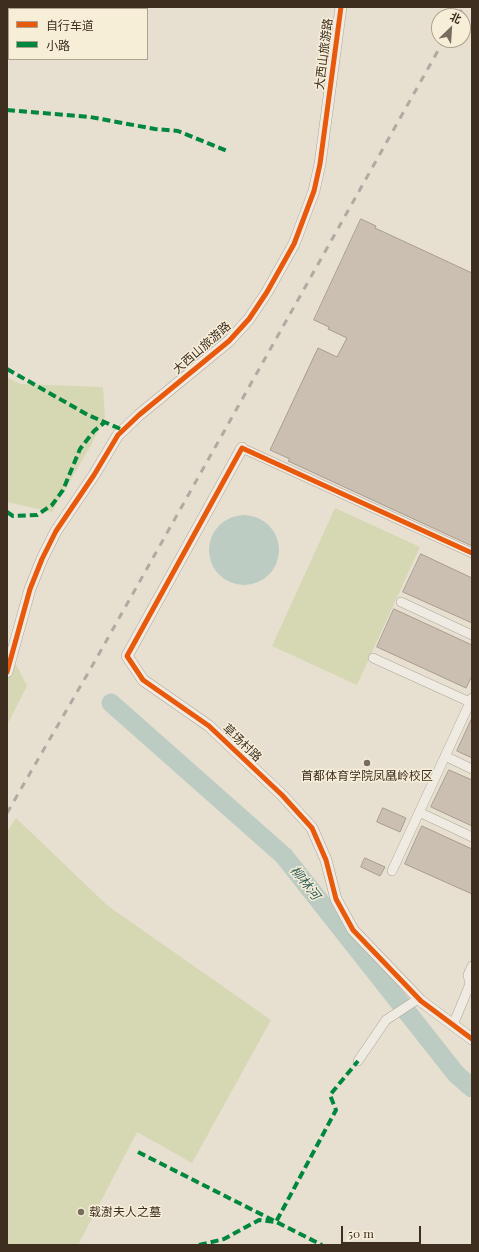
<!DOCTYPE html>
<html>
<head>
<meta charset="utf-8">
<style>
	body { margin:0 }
	#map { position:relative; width:479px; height:1252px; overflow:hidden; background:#e7e0d1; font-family:"Playfair Display","Noto Sans SC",serif }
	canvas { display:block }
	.frame { position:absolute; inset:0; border:8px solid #3d2e20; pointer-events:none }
	.legend { position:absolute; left:8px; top:8px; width:140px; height:52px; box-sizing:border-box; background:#f7eed8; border:1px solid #ada18e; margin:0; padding:5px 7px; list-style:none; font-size:12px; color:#3d2e20 }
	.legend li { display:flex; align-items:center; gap:8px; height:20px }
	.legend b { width:20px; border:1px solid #ada18e }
	.north { position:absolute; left:431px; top:8px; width:40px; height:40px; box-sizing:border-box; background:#f7eed8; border:1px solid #ada18e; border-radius:50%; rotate:25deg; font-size:11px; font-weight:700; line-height:16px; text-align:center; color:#3d2e20 }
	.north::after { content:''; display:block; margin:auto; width:14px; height:18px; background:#786c5e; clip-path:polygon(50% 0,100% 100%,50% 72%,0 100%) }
	.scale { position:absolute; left:341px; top:1226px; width:80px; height:18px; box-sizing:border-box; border:2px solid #3d2e20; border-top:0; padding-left:5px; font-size:12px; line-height:14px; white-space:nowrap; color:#3d2e20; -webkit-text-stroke:3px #f7eed8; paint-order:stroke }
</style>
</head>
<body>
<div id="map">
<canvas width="479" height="1252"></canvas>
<div class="frame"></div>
<ul class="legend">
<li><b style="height:5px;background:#e8590c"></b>自行车道</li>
<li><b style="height:5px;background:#00873e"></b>小路</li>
</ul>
<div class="north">北</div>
<div class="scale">50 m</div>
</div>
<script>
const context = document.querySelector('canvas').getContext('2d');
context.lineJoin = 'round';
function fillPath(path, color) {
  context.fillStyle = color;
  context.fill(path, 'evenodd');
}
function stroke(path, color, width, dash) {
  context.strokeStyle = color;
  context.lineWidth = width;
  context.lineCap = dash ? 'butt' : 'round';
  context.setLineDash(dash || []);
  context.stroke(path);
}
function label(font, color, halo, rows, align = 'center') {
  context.font = font + ' "Playfair Display","Noto Sans SC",serif';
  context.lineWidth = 3;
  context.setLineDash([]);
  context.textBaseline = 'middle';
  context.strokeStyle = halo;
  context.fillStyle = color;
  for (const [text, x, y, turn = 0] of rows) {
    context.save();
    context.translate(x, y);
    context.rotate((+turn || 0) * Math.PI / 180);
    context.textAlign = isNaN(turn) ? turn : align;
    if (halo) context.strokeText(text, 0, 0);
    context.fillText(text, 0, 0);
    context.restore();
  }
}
fillPath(new Path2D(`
	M7,377L20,384L103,387L105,417L91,445L52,512L7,502Z
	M335,508L420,547L357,685L272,646Z
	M7,647L27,686L7,725Z
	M16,818L108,906L271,1020L192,1163L137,1132L78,1245H7V832Z`), '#d6d7b3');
fillPath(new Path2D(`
	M209 550a35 35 0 1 1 70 0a35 35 0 1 1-70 0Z`), '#bcccc2');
stroke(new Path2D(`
	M111,703L284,856L456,1074L472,1088`), '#bcccc2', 19);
const building = new Path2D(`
	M361,219L376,226L375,228L472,273V546L288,461L290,459L270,450L318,348L337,357L347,338L328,329L329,327L314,320Z
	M421,554L472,578V623L403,592Z
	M394,609L472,645V676L466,688L377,647Z
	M472,718V758L457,751Z
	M449,770L472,780V826L431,807Z
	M383,808L406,818L400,832L377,822Z
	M422,826L472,849V894L405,864Z
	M365,858L385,867L380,876L361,867Z`);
fillPath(building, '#cbbfb2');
stroke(building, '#a89c90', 1);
const minor = new Path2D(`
	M242,448L472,553
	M401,602L472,635
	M373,658L472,703
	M445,756L472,769
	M419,812L472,837
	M392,871L472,698
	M453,1025L470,984L468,975L472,966
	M358,1061L386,1020L418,999`);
const tertiary = new Path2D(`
	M242,448L127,656L143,680L209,726L282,795L312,828L326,860L336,899L353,930L421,1001L472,1039
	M7,672L30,589L42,559L56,531L94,475L118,435L139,415L229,341L249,319L267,292L294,244L314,191L320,164L341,7`);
stroke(minor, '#ada599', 10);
stroke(tertiary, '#ada599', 12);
stroke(minor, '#efebe3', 9);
stroke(tertiary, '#efebe3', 11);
stroke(new Path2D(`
	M458,16L463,7
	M7,813L95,661L444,40`), '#afaaa2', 3, [7, 7]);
stroke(new Path2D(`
	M7,110L90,117L155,129L178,131L227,151
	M7,369L88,415L123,430
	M7,512L13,516L37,515L52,505L63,490L80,449L94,431L105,422
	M138,1152L322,1245
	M199,1245L224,1239L259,1220L276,1222L336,1110L330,1095L358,1061`), '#00873e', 4, [8, 4]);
stroke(new Path2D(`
	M472,553L242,448L127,656L143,680L209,726L282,795L312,828L326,860L336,899L353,930L421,1001L472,1039
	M7,672L30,589L42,559L56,531L94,475L118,435L139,415L229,341L249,319L267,292L294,244L314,191L320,164L341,7`), '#e8590c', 5);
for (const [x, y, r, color] of [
	[367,763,4,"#786c5e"],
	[81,1212,4,"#786c5e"]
]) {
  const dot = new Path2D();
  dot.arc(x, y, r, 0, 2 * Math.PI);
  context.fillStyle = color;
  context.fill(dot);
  stroke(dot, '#f7eed8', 1.5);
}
label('12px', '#3d2e20', '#f7eed8', [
	["大西山旅游路",324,54,-83],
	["大西山旅游路",202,348,-41],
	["草场村路",242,743,43]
]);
label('12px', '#3d2e20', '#f7eed8', [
	["首都体育学院凤凰岭校区",367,776],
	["载澍夫人之墓",89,1212,"left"]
]);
label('italic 13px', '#2f5d5a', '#f7eed8', [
	["柳林河",305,883,52]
]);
</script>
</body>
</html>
